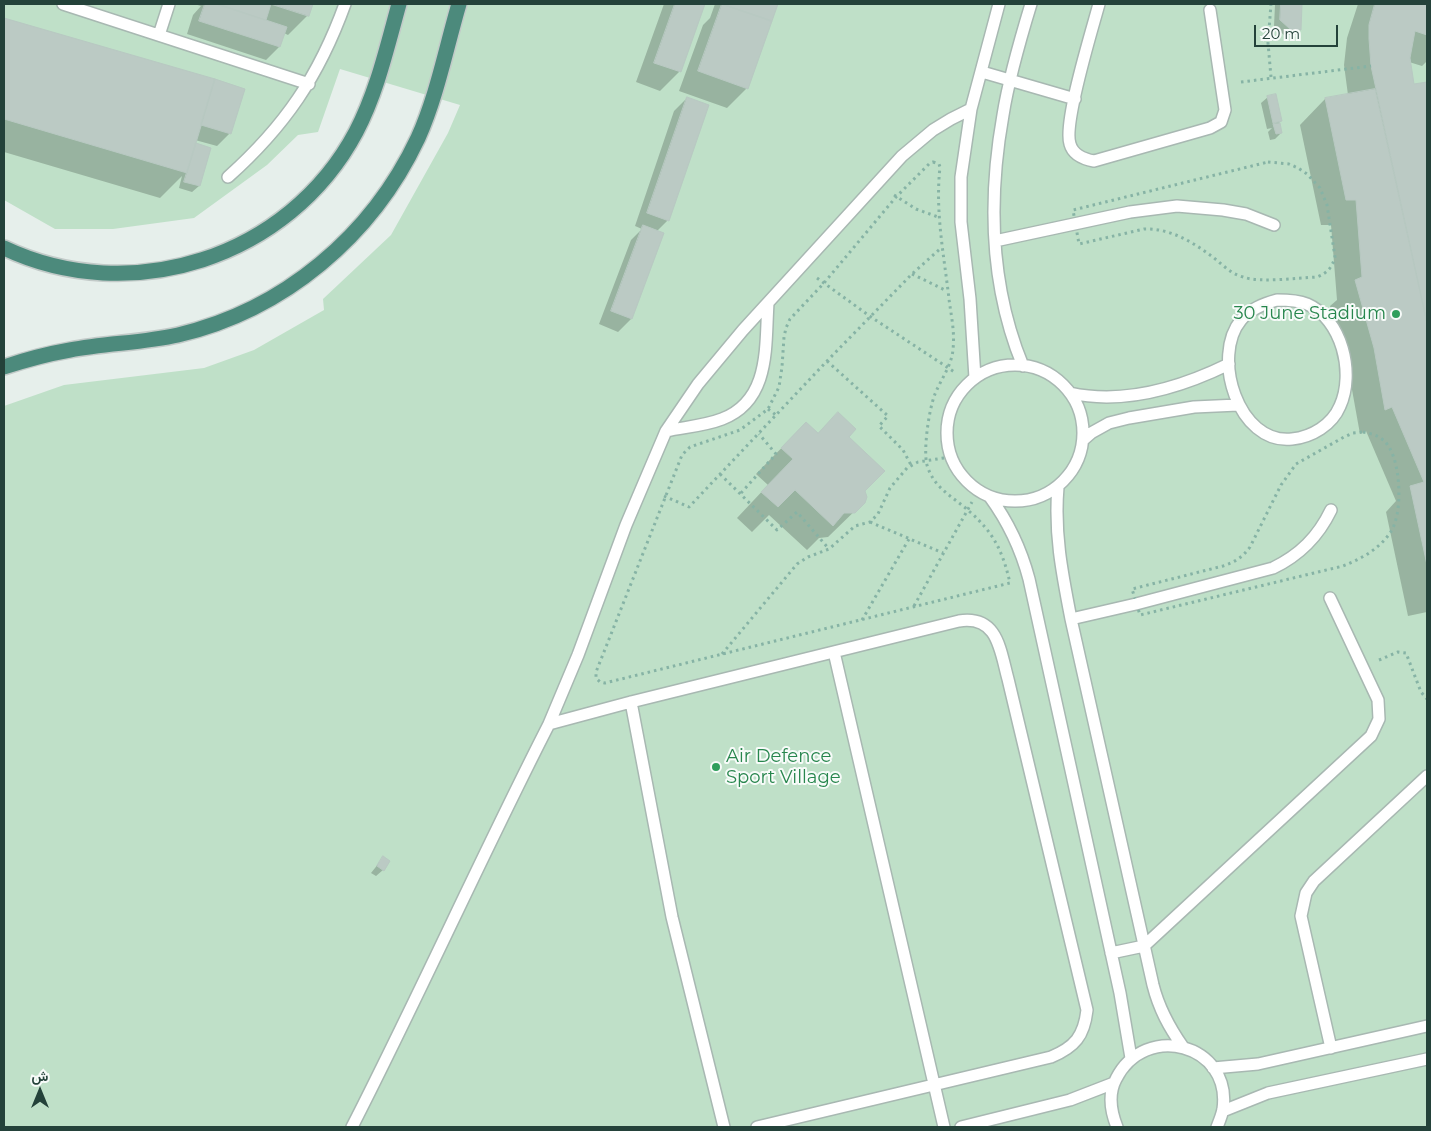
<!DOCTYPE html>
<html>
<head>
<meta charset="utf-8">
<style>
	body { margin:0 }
	#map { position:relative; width:1431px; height:1131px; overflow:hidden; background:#e6efeb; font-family:Montserrat,Vazirmatn,sans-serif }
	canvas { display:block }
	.frame { position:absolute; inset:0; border:5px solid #24423a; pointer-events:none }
	.north { position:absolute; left:15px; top:1066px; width:50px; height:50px; -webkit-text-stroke:4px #f7fbf9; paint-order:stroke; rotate:0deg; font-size:14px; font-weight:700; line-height:20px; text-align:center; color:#24423a }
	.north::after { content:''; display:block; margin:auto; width:18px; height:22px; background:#24423a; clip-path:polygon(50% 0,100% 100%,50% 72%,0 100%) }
	.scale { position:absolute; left:1254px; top:25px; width:84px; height:22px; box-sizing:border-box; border:2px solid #24423a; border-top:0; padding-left:6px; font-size:15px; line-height:18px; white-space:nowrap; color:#24423a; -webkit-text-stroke:4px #f7fbf9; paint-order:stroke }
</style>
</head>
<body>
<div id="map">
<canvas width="1431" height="1131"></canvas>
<div class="frame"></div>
<div class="north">ش</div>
<div class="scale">20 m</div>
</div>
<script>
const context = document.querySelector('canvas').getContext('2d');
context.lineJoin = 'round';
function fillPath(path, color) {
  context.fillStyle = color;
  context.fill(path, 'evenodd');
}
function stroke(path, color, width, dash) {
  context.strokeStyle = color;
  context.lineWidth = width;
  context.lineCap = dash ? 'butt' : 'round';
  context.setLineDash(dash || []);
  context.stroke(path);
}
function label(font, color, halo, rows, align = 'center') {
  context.font = font + ' Montserrat,sans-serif';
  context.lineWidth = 4;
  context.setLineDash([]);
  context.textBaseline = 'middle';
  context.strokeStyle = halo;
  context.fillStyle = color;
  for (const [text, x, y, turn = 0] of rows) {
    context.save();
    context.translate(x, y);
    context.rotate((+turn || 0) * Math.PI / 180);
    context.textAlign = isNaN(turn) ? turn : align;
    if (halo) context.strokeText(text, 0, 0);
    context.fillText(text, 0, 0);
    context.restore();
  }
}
fillPath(new Path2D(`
	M4,4H1427V1127H4V406L64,385L204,368L254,350L324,310L323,299L391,235L448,133L460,105L340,69L318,132L298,135L267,165L194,218L113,229H55L4,200Z`), '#bfe0c8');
fillPath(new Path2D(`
	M194,4H312L308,15L288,35L284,33L279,47L266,60L187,34L193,15L201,6Z
	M664,4H703L680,71L660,91L636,82Z
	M715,4H777L747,88L727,108L679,91L703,25L710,18Z
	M1277,4H1301L1300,29L1293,35H1284L1274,26L1275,5Z
	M1358,4H1427V61L1422,66L1409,62L1413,86L1427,84V612L1408,616L1386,512L1396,501L1366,431L1360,434L1349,373L1330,306L1337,300L1331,225H1321L1300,125L1325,99L1348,95L1344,65L1347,38Z
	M4,19L215,81L230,133L217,146L195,140L193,148L196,145L210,149L199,186L192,192L179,188L182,176L160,198L4,152Z
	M1268,97L1281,121L1279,123L1281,133L1275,139L1270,140L1268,132L1272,128L1267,129L1261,103Z
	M687,98L668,220L656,232L663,234L631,319L618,332L599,324L631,240L642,229L635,226L674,111Z
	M806,423L817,434L847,437L864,491V502L828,537L819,538L807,550L769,515L752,532L737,518L768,485L756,474Z
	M383,858V870L376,876L371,873Z`), '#0003');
const building = new Path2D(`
	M205,4H217L287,27L280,47L199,21Z
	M217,4H271L266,20Z
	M271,4H313L309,16Z
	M675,4H705L681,72L654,63Z
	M722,4L772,21L748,89L698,71Z
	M722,4H778L772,21Z
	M1281,4H1302L1301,30L1290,29L1280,20Z
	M1375,4H1427V35L1415,31L1410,58L1414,84L1427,82V323L1371,66L1369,39V25Z
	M4,18L215,79L187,173L4,119Z
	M215,79L245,89L231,134L201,125Z
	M1375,89L1427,323V565L1410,486L1424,482L1392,407L1385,410L1374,348L1355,280L1362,277L1356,200H1346L1325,98Z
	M1276,94L1282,121L1273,123L1267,96Z
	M687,97L709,105L669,221L647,213Z
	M1280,123L1282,133L1276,134L1273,124Z
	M196,143L211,148L200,186L184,182Z
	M643,225L664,233L632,319L611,311Z
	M838,412L856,429L849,437L885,471L865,491L867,497L865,503L855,513H844L833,526L795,490L778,507L761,492L793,459L781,448L806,422L818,433Z
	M383,856L390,861L384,871L377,866Z`);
fillPath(building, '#bbcac4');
stroke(building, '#b8c9c2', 1);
const service = new Path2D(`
	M63,4L309,84
	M1099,4C1092,30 1063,123 1070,144C1073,155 1083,159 1094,161L1210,128L1221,122L1225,110L1210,10
	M159,35L169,4
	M982,72L1075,99
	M228,177C285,126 319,76 345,4
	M995,241L1130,212L1177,206L1223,210L1246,214L1274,225
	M1277,300C1286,300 1297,300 1307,304C1342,319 1355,373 1340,406C1332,425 1312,437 1292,439C1238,445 1211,356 1241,320C1250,309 1263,304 1277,300Z
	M947 433a68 68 0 1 1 136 0a68 68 0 1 1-136 0Z
	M1023,366C990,286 988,199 1003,115C1009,77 1020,40 1031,4
	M975,378L970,299L961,222V177L971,109L999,4
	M1070,393C1124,405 1180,388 1229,364
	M666,431C684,427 704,426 722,419C771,400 765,346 768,303
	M1083,440L1091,433L1109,423L1129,418L1194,407L1238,405
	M1058,487C1054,533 1062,573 1071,619L1153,985C1159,1009 1169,1027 1183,1047
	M990,497C1009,523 1021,549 1029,579L1120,993L1131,1058
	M1071,619L1136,604L1273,568C1300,555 1318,537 1331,510
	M834,652L944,1127
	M631,702L672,917L724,1127
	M549,724L578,655L626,525L666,431L698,384L743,330L902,156L933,130L951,119L971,109
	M1111,953L1144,946L1371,736L1379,719L1378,700L1330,598
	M1331,1048L1301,916L1306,893L1314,881L1427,776
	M1213,1068L1258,1064L1427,1026
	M1223,1111L1268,1093L1427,1059
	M352,1127C420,994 481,857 549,724L631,702L959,621C998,615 1000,650 1008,679L1087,1010C1084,1036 1075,1047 1051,1057L757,1127
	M961,1127L1070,1100L1114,1083
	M1117,1127C1111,1112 1108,1094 1116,1079C1145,1021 1232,1044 1223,1109C1222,1115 1219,1122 1217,1127`);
const trunk = new Path2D(`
	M4,248C131,308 289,258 356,132C377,92 387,47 399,4
	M4,367C25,360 47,354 70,350C106,343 143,343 178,335C284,310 372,236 418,138C437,96 446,48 459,4`);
stroke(service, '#a8b8b2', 14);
stroke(trunk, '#c2cac8', 18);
stroke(new Path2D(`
	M1271,77L1268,43L1271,4
	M1241,82L1371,66
	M933,162L939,164L940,167C935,212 944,255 949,299C951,315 955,332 953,349C952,365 941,379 935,394C929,409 923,450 927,465C934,489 954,497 970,512C994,533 1003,552 1010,583L605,683L600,682L596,678V672L682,455L690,447L740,430L768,409L779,387L782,367L784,337L786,328L790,319L824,283L896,197L930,163Z
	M1268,162L1289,164L1298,168L1307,174L1320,188L1327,205L1335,257C1332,268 1327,273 1317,277C1297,278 1260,283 1243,277C1231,274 1223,265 1214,258C1193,242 1170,228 1144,229L1079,244L1073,210Z
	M894,195L916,209L938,217
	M912,274L947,291
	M817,278L871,317L956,373
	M827,361L888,416L879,426L903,450L911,465
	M768,409L776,415
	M1363,432C1374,434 1383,437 1389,447C1401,466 1403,515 1390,533C1379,549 1361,559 1343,566L1140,615L1132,589L1223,566C1235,562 1243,557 1250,547L1281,485L1296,464L1344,437L1353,433Z
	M720,474L777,530L797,512L829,549
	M741,493L776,454L759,434
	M664,496L689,507L827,361L912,274L941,248
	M870,522L943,553
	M914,606L972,502
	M862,620L909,539
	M722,654L797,564L808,557L829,549L855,526L870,522L878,514L890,488L907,468L918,462L950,457
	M1379,660L1398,652L1406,653L1421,692L1427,699`), '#86b3a5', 3, [2.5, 4]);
stroke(service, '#fff', 11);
stroke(trunk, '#4c8a7c', 15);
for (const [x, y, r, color] of [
	[1396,314,5,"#2e9e5b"],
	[716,767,5,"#2e9e5b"]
]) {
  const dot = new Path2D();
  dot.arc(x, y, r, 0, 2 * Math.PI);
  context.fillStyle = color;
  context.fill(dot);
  stroke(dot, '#f7fbf9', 2);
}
label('18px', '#27864d', '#f7fbf9', [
	["30 June Stadium",1386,314],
	["Air Defence",726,757,"left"],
	["Sport Village",726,778,"left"]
], 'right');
</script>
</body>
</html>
